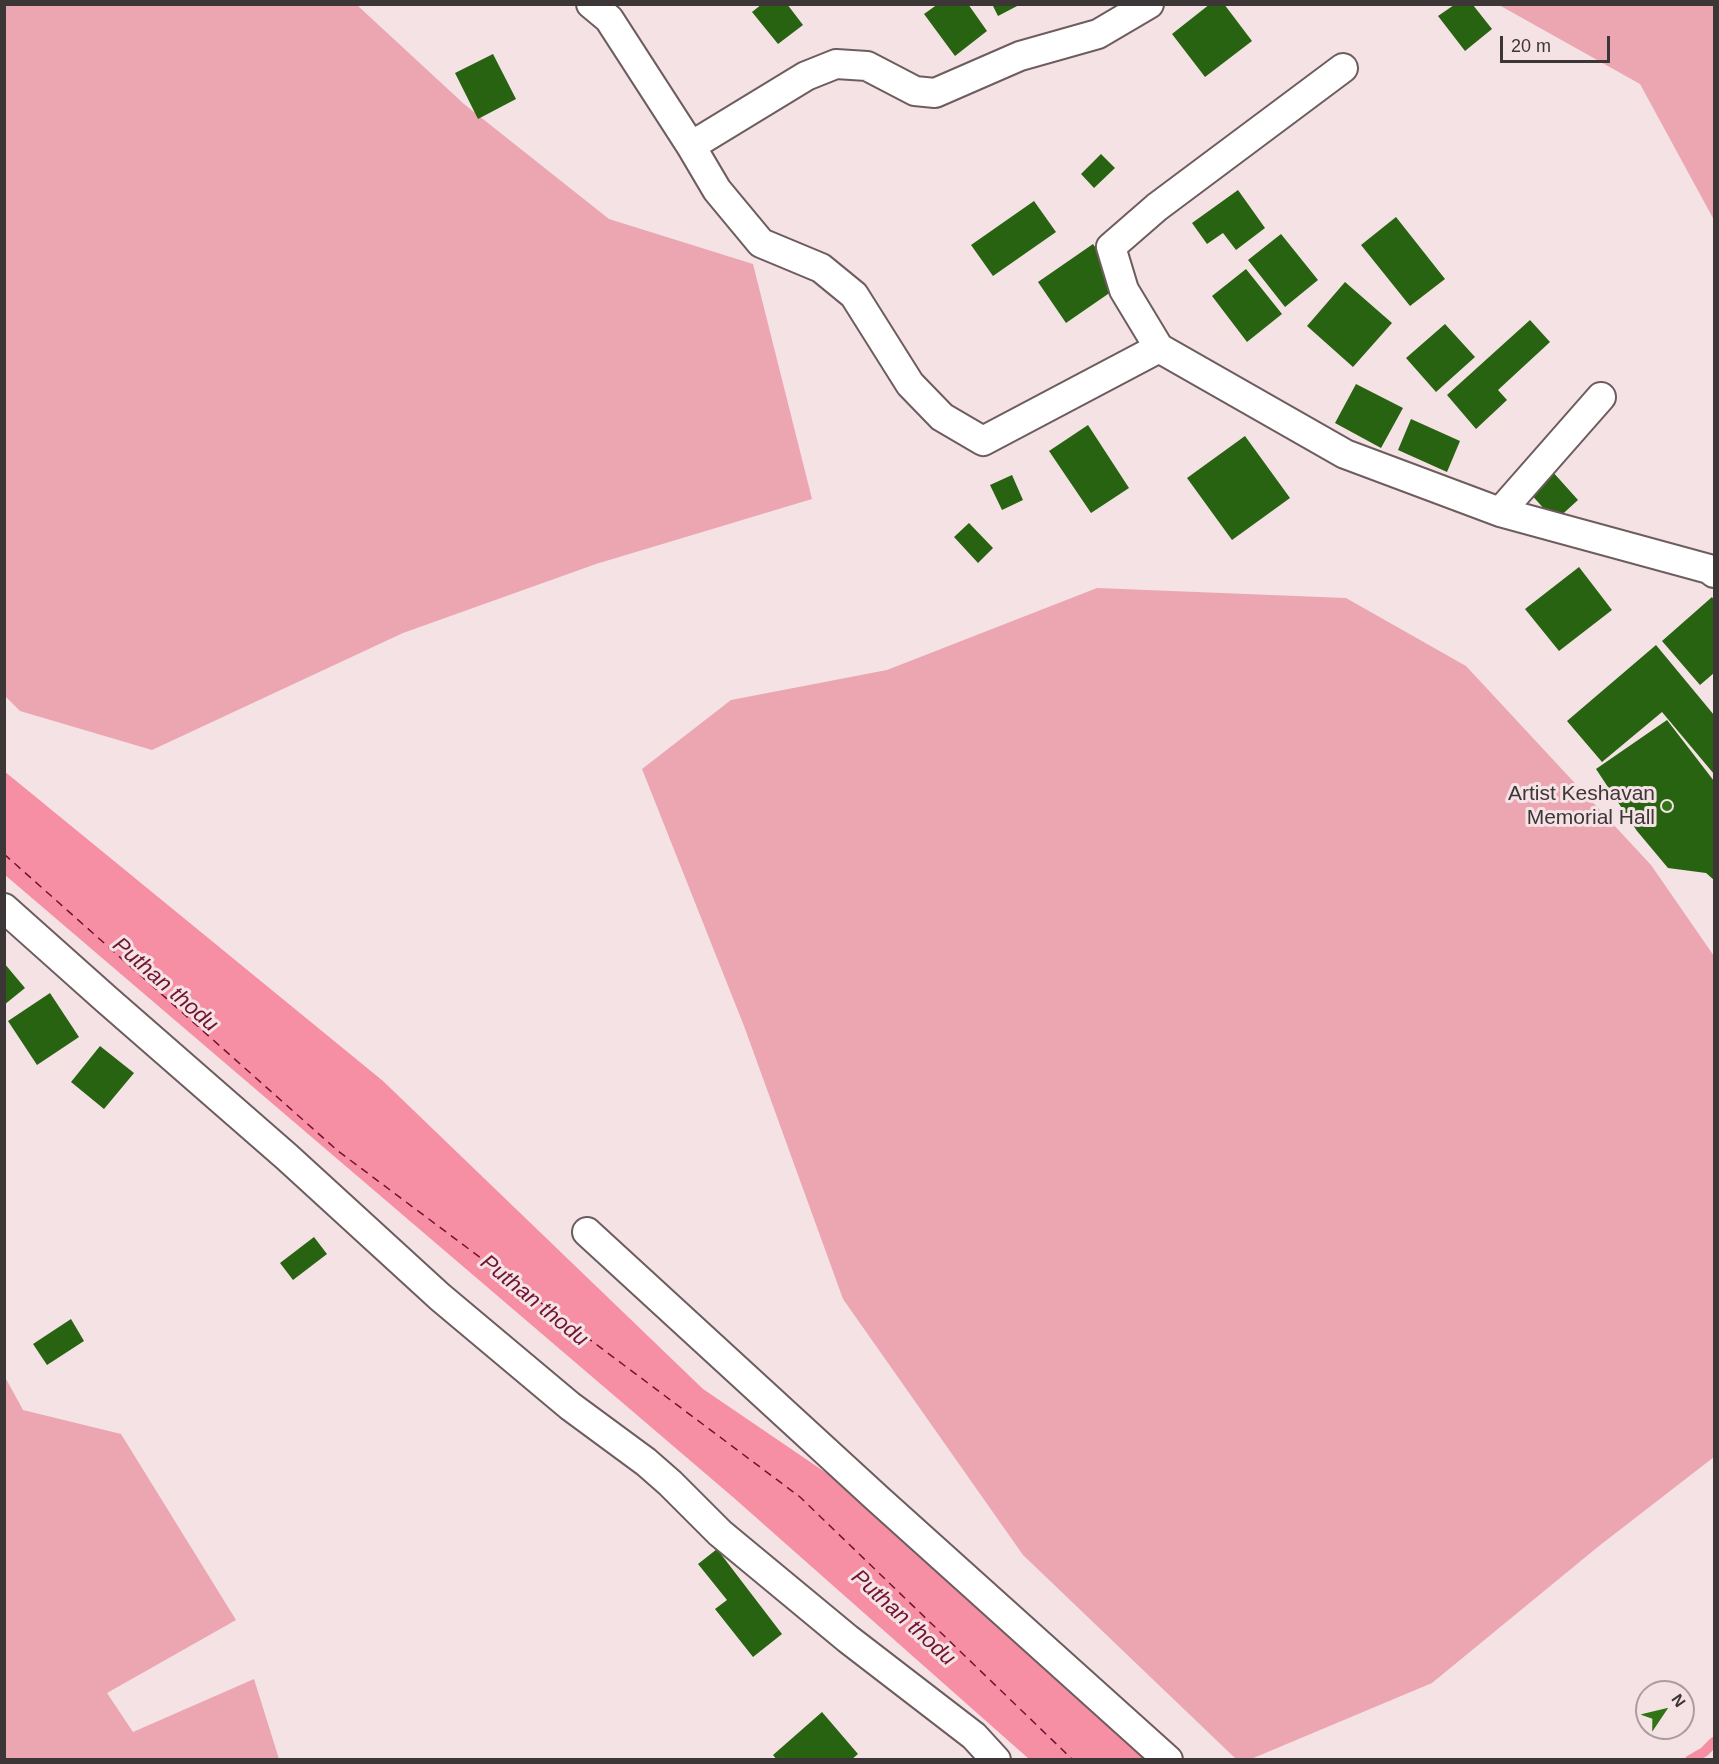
<!DOCTYPE html>
<html>
<head>
<meta charset="utf-8">
<style>
	body { margin:0 }
	#map { position:relative; width:1719px; height:1764px; overflow:hidden; background:#f5e2e5; font-family:Arial,sans-serif }
	canvas { display:block }
	.frame { position:absolute; inset:0; border:6px solid #3d3637; pointer-events:none }
	.north { position:absolute; left:1635px; top:1680px; width:60px; height:60px; box-sizing:border-box; background:#f5e2e5; border:2px solid #ab9d9f; border-radius:50%; rotate:55deg; font-size:16px; font-weight:700; line-height:24px; text-align:center; color:#3d3637 }
	.north::after { content:''; display:block; margin:auto; width:21px; height:27px; background:#307515; clip-path:polygon(50% 0,100% 100%,50% 72%,0 100%) }
	.scale { position:absolute; left:1500px; top:36px; width:110px; height:27px; box-sizing:border-box; border:3px solid #3d3637; border-top:0; padding-left:8px; font-size:18px; line-height:21px; white-space:nowrap; color:#3d3637; -webkit-text-stroke:4px #f5e2e5; paint-order:stroke }
</style>
</head>
<body>
<div id="map">
<canvas width="1719" height="1764"></canvas>
<div class="frame"></div>
<div class="north">N</div>
<div class="scale">20 m</div>
</div>
<script>
const context = document.querySelector('canvas').getContext('2d');
context.lineJoin = 'round';
function fillPath(path, color) {
  context.fillStyle = color;
  context.fill(path, 'evenodd');
}
function stroke(path, color, width, dash) {
  context.strokeStyle = color;
  context.lineWidth = width;
  context.lineCap = dash ? 'butt' : 'round';
  context.setLineDash(dash || []);
  context.stroke(path);
}
function label(font, color, halo, rows, align = 'center') {
  context.font = font + ' Arial,sans-serif';
  context.lineWidth = 6;
  context.setLineDash([]);
  context.textBaseline = 'middle';
  context.strokeStyle = halo;
  context.fillStyle = color;
  for (const [text, x, y, turn = 0] of rows) {
    context.save();
    context.translate(x, y);
    context.rotate((+turn || 0) * Math.PI / 180);
    context.textAlign = isNaN(turn) ? turn : align;
    if (halo) context.strokeText(text, 0, 0);
    context.fillText(text, 0, 0);
    context.restore();
  }
}
fillPath(new Path2D(`
	M5,5H357L464,104L609,219L753,264L812,499L596,564L403,633L152,750L20,711L5,696Z
	M1499,5H1714V220L1640,84Z
	M1097,588L1346,598L1466,666L1651,865L1714,956V1457L1599,1546L1432,1683L1251,1759H1236L1023,1555L843,1299L744,1026L642,769L731,700L887,670Z
	M5,1377L23,1410L121,1434L236,1620L107,1693L133,1732L254,1679L279,1759H5Z`), '#eba6b2');
fillPath(new Path2D(`
	M4,771L383,1081L703,1389L847,1487L1158,1735L1184,1759H1029L734,1498L5,875Z`), '#f78fa4');
stroke(new Path2D(`
	M1690,1760L1704,1752L1714,1742`), '#f78fa4', 10);
stroke(new Path2D(`
	M4,854L338,1151L800,1497L1073,1760`), '#701431', 1.5, [8, 6]);
fillPath(new Path2D(`
	M762,4H787L803,25L778,44L752,12Z
	M938,4H968L987,31L955,56L924,14Z
	M992,4H1021L998,16Z
	M1210,4H1224L1252,41L1205,77L1172,34Z
	M1454,5H1473L1492,29L1465,51L1438,16Z
	M493,54L516,99L478,119L455,73Z
	M1101,154L1115,168L1094,188L1081,174Z
	M1238,190L1265,228L1236,250L1223,233L1207,244L1192,223Z
	M1034,201L1056,232L993,276L971,245Z
	M1396,217L1445,279L1410,306L1361,245Z
	M1281,234L1318,280L1285,307L1248,260Z
	M1093,244L1121,285L1066,323L1038,282Z
	M1246,269L1282,314L1247,342L1212,296Z
	M1345,282L1392,323L1353,367L1307,326Z
	M1530,320L1550,342L1498,390L1507,400L1476,429L1447,395Z
	M1445,324L1475,357L1436,392L1406,358Z
	M1356,384L1403,408L1381,448L1335,423Z
	M1411,419L1460,441L1447,472L1398,450Z
	M1088,425L1129,488L1091,513L1049,451Z
	M1245,436L1290,498L1232,540L1187,478Z
	M1543,461L1578,500L1555,521L1520,482Z
	M1012,475L1023,500L1002,510L990,485Z
	M969,523L993,548L978,563L954,537Z
	M1579,567L1612,610L1559,651L1525,609Z
	M1712,597L1714,600V673L1700,685L1662,641Z
	M1656,645L1714,715V774L1662,712L1602,762L1567,721Z
	M1667,720L1714,781V880L1706,873L1668,868L1637,831L1596,769Z
	M4,963L25,988L4,1005Z
	M50,993L79,1037L37,1065L8,1021Z
	M100,1046L134,1073L104,1109L71,1082Z
	M314,1237L327,1254L293,1280L280,1263Z
	M71,1319L84,1341L47,1365L33,1344Z
	M717,1549L782,1634L753,1657L715,1609L727,1600L698,1564Z
	M822,1712L858,1754L851,1760H777L773,1755Z`), '#286311');
const minor = new Path2D(`
	M591,4L609,19L691,146L717,190L761,243L821,268L854,295L910,384L942,417L983,441L1159,348L1345,454L1500,512L1709,569L1714,573
	M691,146L806,76L836,64L867,66L915,91L935,93L1020,56L1098,34L1149,4
	M1159,348L1124,290L1111,247L1157,207L1343,68
	M1500,512L1601,397
	M4,908L106,999L287,1157L440,1297L570,1406L646,1462L670,1483L720,1533L848,1639L974,1736L996,1760
	M587,1232L878,1499L1168,1760`);
stroke(minor, '#6d5d5f', 32);
stroke(minor, '#fff', 28);
for (const [x, y, r, color] of [
	[1667,806,6,"#307515"]
]) {
  const dot = new Path2D();
  dot.arc(x, y, r, 0, 2 * Math.PI);
  context.fillStyle = color;
  context.fill(dot);
  stroke(dot, '#f5e2e5', 2);
}
label('21px', '#3d3637', '#f5e2e5', [
	["Artist Keshavan",1655,794],
	["Memorial Hall",1655,818]
], 'right');
label('italic 22px', '#701431', '#f5e2e5', [
	["Puthan thodu",165,985,41],
	["Puthan thodu",534,1301,39],
	["Puthan thodu",903,1618,42]
]);
</script>
</body>
</html>
